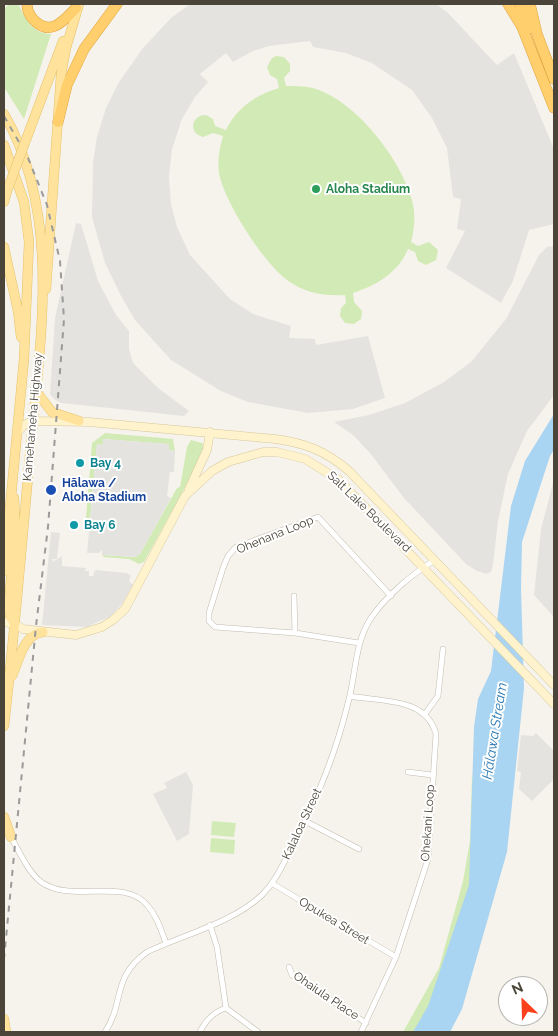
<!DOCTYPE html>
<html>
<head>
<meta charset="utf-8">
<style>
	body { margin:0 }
	#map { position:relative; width:558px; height:1036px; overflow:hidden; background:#f6f3ec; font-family:Raleway,sans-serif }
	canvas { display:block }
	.frame { position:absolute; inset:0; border:5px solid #4b4439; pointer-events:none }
	.north { position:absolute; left:498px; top:976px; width:50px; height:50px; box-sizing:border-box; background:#fff; border:1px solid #b7b4b0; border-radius:50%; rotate:336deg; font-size:14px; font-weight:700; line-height:20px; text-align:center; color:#4b4439 }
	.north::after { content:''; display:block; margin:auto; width:18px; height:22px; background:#fc3f1d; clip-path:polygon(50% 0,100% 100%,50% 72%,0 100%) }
</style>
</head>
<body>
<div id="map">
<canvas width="558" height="1036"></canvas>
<div class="frame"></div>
<div class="north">N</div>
</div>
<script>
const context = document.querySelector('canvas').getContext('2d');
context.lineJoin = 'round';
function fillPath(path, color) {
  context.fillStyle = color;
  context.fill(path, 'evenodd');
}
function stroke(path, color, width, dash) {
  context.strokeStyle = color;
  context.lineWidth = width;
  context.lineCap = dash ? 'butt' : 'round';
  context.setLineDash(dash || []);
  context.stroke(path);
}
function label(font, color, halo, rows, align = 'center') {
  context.font = font + ' Raleway,sans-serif';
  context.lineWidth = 4;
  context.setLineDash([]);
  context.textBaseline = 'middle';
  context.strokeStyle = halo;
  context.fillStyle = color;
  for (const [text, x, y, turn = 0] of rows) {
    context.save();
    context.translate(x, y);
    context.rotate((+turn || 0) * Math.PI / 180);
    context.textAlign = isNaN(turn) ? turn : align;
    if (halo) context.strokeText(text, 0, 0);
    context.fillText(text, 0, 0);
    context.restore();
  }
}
fillPath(new Path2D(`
	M9,4H18C26,19 33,34 51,34L24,119L4,87V9Z
	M276,56L284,57L290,64V71L284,78L286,86C296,86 307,86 316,89C356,102 399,157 411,197C416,212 415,227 411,242L418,246L429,242L438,250L436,260L426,265L418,261L415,252L408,249C398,273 377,285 353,293L354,302L362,311L361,319L354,324L345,323L340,316L341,308L346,303L345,295C327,296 309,294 293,284C267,269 230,210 221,181C216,167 219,150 223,136L213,133L203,137C188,133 191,115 206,115L213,119L215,126L226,130C237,108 255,95 279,88L277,79L270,75L267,67L272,58Z
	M105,433L173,439L175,451L168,450V444L103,439V445L97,444L89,530H85L92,443Z
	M191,440L202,443L205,448L203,455L144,562L139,564L129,559L103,557V555L135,557L140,554L177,488L180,487L187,447Z
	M472,774L482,862L430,1032H403L439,968L463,881L470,841Z
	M212,821L236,823L234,837L211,835Z
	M211,838L235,840L234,854L210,852Z`), '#d2eab5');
fillPath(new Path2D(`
	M190,4H436L448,13L497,65L514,53L554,149V224L529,230L513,281L501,303L446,268L465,231L457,229L461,199L453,197L447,148L432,118L412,90L372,63L346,53L313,47L310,41L269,46L253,51L233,62L226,53L200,74L208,82L195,97L182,119L172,149L169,177L171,204L177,227L190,255L230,299L253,314L291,326L289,338L315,339L316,345L368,336L385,398L353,409L308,413L248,402L221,391L171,360L135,320L121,296L105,263L92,217L93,163L97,137L106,108L119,82L143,48L171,18Z
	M76,223L81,224L98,281L116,315L129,331V349L133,363L158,388L189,411L184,416L62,403L55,400L50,394L55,318Z
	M554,246V395L527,431L508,474L498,521L493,564L491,572L486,574L477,571L466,564L404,498L370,453L353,435L334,422L369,415L405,403L444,382L471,362L506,319L539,255L547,247Z
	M103,439L169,444V450L175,451L174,472H170L167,496L171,498L140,554L135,557L102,555V550L99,553H87L97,444L103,445Z
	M554,479V617L534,595L541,529Z
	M51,532L60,533L57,559H52L53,562L62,556V566L86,568L85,571H89V576H93L95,570L127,573L131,576L129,581L133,585L122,604L111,616L87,627L42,625Z
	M536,733L554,751V779L532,801L519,789L521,772L517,771L521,735L533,736Z
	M186,772L193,785L189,834L177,841L153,794L167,788L164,783Z`), '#e5e3e0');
fillPath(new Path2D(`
	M554,414V450L550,456L522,542L521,589L524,688L507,852L462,1009L450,1032H413L428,1006L469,885L474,727L478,699L491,671L511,506L525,461Z`), '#a9d4f2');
const minor = new Path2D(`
	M294,596L295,633
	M359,643L295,633L215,627L209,621V613L223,568L228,556L236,547L318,517L391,596
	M350,696C381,702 426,697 436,734L428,859L396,957L361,1032
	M425,714L438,696L443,649
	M408,772L432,775
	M305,821L359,849
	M11,837C19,851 28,872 41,882C72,904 124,877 147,905C157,916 161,930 166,943
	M273,884L396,957
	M210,925L217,947L226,1008L258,1032
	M289,967L292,975L366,1023
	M105,1032C125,1002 111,978 147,952C183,935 234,922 262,895C276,881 283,864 292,847C317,800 337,750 349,699C356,672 355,642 371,618C386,596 412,574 435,560
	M200,1032C205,1021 214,1012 226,1008`);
const secondary = new Path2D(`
	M17,433L24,425L32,421L89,422L275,439C305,443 326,451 349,471L554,685
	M189,489L207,450L210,432
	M4,622L15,624L23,629L76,635L102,627L113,620L125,609L185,496L212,471L228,462L263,452H277L305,459L339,480L554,704`);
const primary = new Path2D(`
	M4,114C65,219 38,351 29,466C21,553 14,639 4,726
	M30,129L63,41
	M4,145L24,202L29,242L24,359L4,571
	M4,202L7,191
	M4,247L18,311L21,337
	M46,289L61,75L66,48L79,4
	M35,390L52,412L79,421
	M14,498L15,520L9,606L10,616L15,624
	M12,676C19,661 23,634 43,632
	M4,817L11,837
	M4,1019L6,1032`);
const motorway = new Path2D(`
	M27,4C27,11 30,17 36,22C52,36 64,20 76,8
	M508,4L522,27L554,108
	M520,4L531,28
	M530,4L537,34L554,79
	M58,122L67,85L84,49L117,4`);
stroke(minor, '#c2bbae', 6);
stroke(secondary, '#d6c79b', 9);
stroke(primary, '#e6c16a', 10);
stroke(motorway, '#e0a43c', 11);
stroke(minor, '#fff', 5);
stroke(secondary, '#fff3cd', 8);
stroke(primary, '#ffe39c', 9);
stroke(motorway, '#ffcf6e', 10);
stroke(new Path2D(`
	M4,116L28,158L47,205L60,261L64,319L48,527L36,626L4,959`), '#9a9a9a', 2, [6, 6]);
const primaryBridge = new Path2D(`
	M7,191L30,129`);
stroke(primaryBridge, '#e6c16a', 10, []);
stroke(primaryBridge, '#ffe39c', 9);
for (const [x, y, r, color] of [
	[316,189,5,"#2e9e5b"],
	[80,463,5,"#0f9aa8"],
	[51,490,6,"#1a4fb4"],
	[74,525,5,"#0f9aa8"]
]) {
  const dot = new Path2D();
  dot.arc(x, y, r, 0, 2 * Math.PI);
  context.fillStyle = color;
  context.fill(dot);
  stroke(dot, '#fff', 2);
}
label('bold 12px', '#27864d', '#fff', [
	["Aloha Stadium",326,189]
], 'left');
label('12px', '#4b4439', '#fff', [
	["Kamehameha Highway",33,417,-85],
	["Salt Lake Boulevard",369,512,44],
	["Ohenana Loop",275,535,-22],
	["Ohekani Loop",428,823,-86],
	["Kalaloa Street",302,824,-65],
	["Opukea Street",334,921,31],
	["Ohaiula Place",326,996,34]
]);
label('bold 12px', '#0d838f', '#fff', [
	["Bay 4",90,463],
	["Bay 6",84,525]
], 'left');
label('bold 12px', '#164399', '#fff', [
	["Hālawa /",62,483],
	["Aloha Stadium",62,497]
], 'left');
label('italic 14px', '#2e7ab2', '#fff', [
	["Hālawa Stream",495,731,-81]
]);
</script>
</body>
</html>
